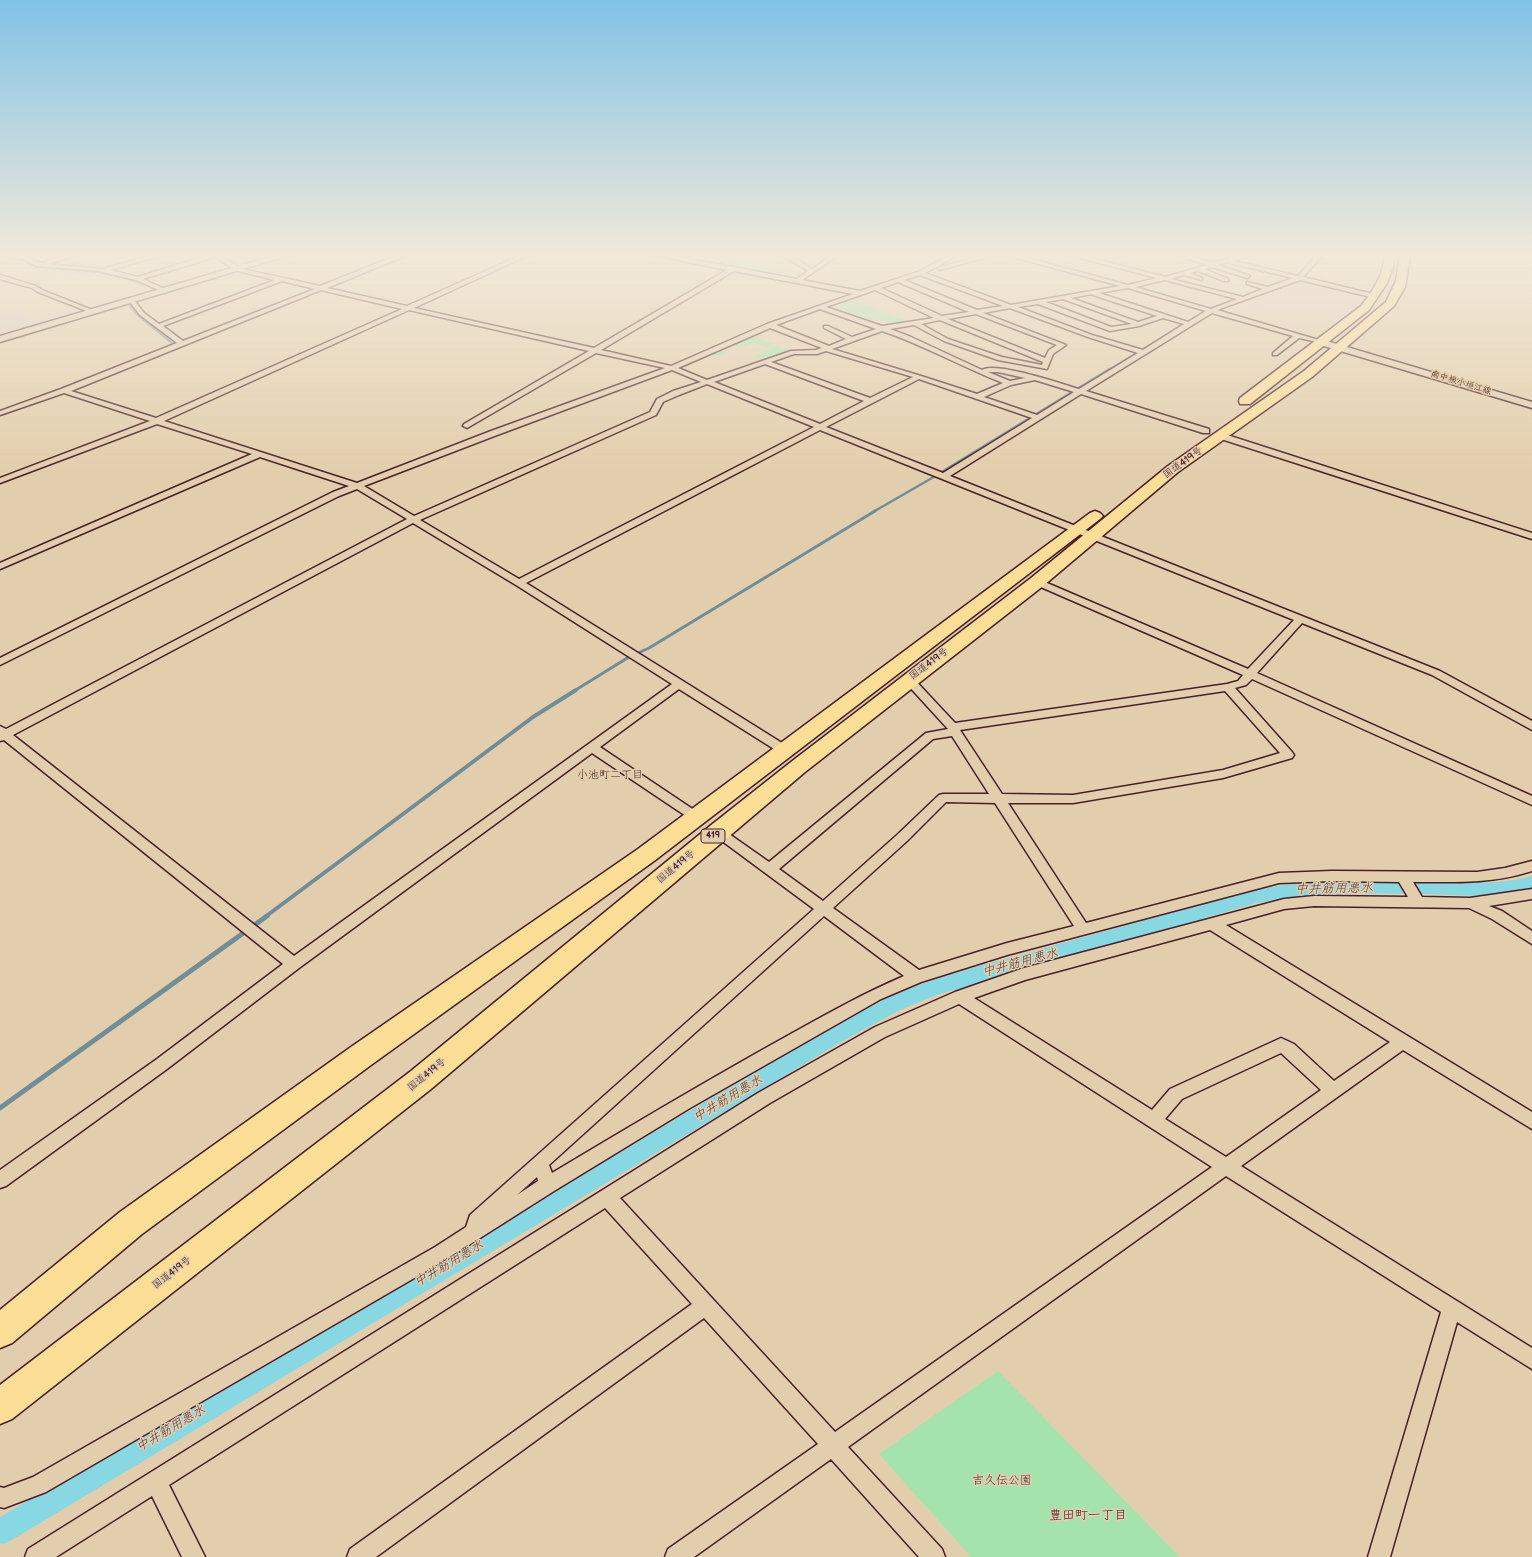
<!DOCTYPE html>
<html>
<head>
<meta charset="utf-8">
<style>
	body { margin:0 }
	canvas { display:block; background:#e2ceac }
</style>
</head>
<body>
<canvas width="1532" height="1557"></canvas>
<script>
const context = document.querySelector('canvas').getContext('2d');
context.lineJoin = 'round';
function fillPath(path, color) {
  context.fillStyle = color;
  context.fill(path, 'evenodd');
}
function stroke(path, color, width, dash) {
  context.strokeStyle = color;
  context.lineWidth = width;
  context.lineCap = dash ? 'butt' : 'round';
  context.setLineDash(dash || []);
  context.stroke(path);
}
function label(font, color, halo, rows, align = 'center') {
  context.font = font + ' "Balsamiq Sans","Klee One",sans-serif';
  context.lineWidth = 3;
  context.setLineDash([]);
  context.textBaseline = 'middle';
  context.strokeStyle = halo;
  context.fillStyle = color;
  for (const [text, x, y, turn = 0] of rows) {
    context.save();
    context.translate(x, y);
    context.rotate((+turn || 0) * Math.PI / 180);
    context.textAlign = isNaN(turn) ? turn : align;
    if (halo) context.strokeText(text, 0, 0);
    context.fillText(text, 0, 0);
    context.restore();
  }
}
fillPath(new Path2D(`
	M1301,279L1365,295L1339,319L1304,311L1294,317L1239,303Z
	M0,308L17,312L31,320L78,308L88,311L0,337Z`), '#ddcac1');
fillPath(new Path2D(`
	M695,255H719L727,260L743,256L789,277L787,278L687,260Z
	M751,255H768L765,257L786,269L805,273L798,277Z
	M851,298L906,321L891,324L873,318L866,320L826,307Z
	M750,335L791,351L765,360L755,356L772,349L755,343L739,347L734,345L721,350L727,353L716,357L708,355Z
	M998,1371L1180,1557H971L879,1454Z`), '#a4e4ac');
stroke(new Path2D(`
	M105,268L133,261
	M84,271C110,271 134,281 158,290L154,292
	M1298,276L1317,255
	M126,300L135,313L173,344
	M1209,309L1235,300
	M182,346L409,255
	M1110,369L1205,311`), '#6f8e99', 2);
stroke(new Path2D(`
	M873,512L932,478L1111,368`), '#6f8e99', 2.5);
stroke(new Path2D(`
	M574,691L629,657L649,648L875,511`), '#6f8e99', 3);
stroke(new Path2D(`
	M265,917L533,717L576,690`), '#6f8e99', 4);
stroke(new Path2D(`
	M0,1108L267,916`), '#6f8e99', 5);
fillPath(new Path2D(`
	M1532,876V890C1497,899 1462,895 1426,894C1369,893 1313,892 1257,903L937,995L900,1010L841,1042L12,1540L3,1544L0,1543V1517L827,1030L886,998L927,982L961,971L1257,889C1313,878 1369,880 1426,881C1462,882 1497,886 1532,876Z`), '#88d8e3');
fillPath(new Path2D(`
	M0,255L23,256L36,262L84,267L88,268L90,271L88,274L84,275L33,269L20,262L0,259Z`), '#88d8e3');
const street = new Path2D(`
	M3,255L24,256L37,262L47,263L45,262L46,261L68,255H79L48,264L103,269L153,255H163L110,270L138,277L208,255H220L242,269L320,286L398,255H407L327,288L407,306L521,255H529L414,308L594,348L727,270L654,255H668L797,279L808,271L782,255H790L812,269L832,255H839L802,280L860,291L918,272L950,255H958L925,273L1011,305L1120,286L1006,255H1017L1128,285L1157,278L1069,255H1080L1165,277L1207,265L1186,258L1185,257L1188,255L1213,263L1240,255H1250L1234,261L1298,276L1317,255H1323L1303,277L1377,295L1378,296L1375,298L1300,280L1217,310L1322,341V343L1299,338L1277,355H1273V353L1293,336L1212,313L1086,391L1209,429V433H1203L1081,394L950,476L1440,671L1532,721V730L1432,675L1302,623L1257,673L1532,796V805L1252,679L1246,685L1235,688L1292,752L1294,755L1292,758L1223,778L1073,803H1008L1086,923L1279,873L1332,871L1477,872L1505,868L1532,861V871C1493,884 1454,882 1413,882L1422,897L1470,898L1532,889V899L1489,906L1502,911L1532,931V944L1492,919L1469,908L1314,906L1284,909L1226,925L1532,1112V1129L1403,1050L1241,1166L1532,1348V1369L1457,1322L1390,1557H1368L1441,1312L1226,1176L848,1447L942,1549L945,1557H919L831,1459L694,1557H665L668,1549L818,1444L704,1318L376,1557H347L350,1549L692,1304L605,1208L169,1485L205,1557H182L152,1496L56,1557H25L28,1549L758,1093L875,1027L955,992L1024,968L1284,899L1314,896L1408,897L1399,882L1332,881L1279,883L1007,955L921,982L881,999L690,1108L554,1191L447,1259L46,1492L4,1508L0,1507V1487L4,1488L33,1477L435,1247L466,1227L470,1215L814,909L714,835L712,832L714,829L718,827L722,829L769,862L926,733L948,729L905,682L904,680L905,678H913L955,723L1227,684L1238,681L1243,675L1034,584L1032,582L1034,580H1040L1248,669L1294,620L820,430L526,583L790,748L792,751L790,754H782L679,689L600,747L700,814L702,817L700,820L696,822L692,820L592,753L299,968L167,1069L6,1186L0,1188V1170L157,1059L283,964L4,740L0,741V726L6,729L407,519L357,489L339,496L0,665V658L333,492L349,486L260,457L0,569V563L252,454L157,424L0,483V478L150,421L64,393L0,415V411L61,389L177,343L140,315L129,301L130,300H134L144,313L159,324L275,280L238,271L215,257L143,279L167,290L168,291L165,293L136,280L98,271L36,266L23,259ZM1228,262L1229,263L1293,278L1268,287L1247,282V284L1263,289L1243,297L1171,279L1184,275L1202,280V278L1190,273L1198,271L1224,281H1228V279L1204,269L1212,267L1247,278L1250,276L1218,265ZM734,271L853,294L767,324L671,366L601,350ZM920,275L1003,306L977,310L904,280ZM1165,280L1237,299L1211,309L1135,287ZM282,281L315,289L183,341L163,326ZM898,282L969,312L942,316L881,288ZM1128,288L1206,311L1188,322L1099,293ZM321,290L402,309L156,418L71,391ZM875,290L934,318L882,326L826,307ZM1092,294L1093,295L1157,316L1138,322L1071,298ZM1063,299L1132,324L1111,327L1046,302ZM1038,304L1110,331L1139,326L1163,318L1184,324L1143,350L1092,335L1018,307ZM1010,308L1088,337L1138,353L1079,389C1062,384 995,361 982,370L911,337L890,329L914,325L944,341L998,360L1047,369L1053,354L1066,345L983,313ZM820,309L876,329L852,337L828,326H824V328L846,339L829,346L776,325ZM409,310L589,351L464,424L463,426L467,428L596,353L665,368L491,431L357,483L164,421ZM976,314L1057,345L1049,350L1045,358L948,319ZM940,320L1043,362L1042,365L1002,357L948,339L921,324ZM770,328L822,348L816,350L791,351L707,380L678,368ZM882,331C924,345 962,367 1003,383L977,394L921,376L832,349ZM826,351L913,377L870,398L771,362L794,354H817ZM765,364L864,401L820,424L714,382ZM672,370L701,382L673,391L657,399L650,412L414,516L364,486L497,435ZM988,372H998L1025,378L1010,381ZM919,379L1032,418L943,473L826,427ZM1035,380L1074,392L1037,415L984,397L1011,385ZM707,384L814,427L519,579L420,520L656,415L663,402L679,395ZM413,523L516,585L672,684L294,956L13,735ZM1225,691L1280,753L1223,770L1073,795L1002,794L960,730ZM952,736L989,794H943L939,795L897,835L823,901L779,869L933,739ZM946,802L995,803L1074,926L1007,943L919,970L833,908L907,841ZM824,916L904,976C855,997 809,1024 762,1050C691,1090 622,1131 552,1173L549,1165ZM1210,930L1390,1042L1334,1081L1294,1044L1281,1038L1170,1089L1152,1110L974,998L1025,980ZM959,1004L1212,1167L835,1432L620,1198L770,1103L885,1037ZM1281,1053L1321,1090L1226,1157L1165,1119L1182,1099ZM537,1177L538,1181L517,1195Z
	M983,255H994L940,270L937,268Z
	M0,275L36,286L42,290L97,312L92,313L38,292L32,288L0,279Z
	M1218,434H1224L1532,533V539L1218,438Z`);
const secondary = new Path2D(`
	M276,255H290L0,342V336Z
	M1320,339L1532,402V408L1317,344L1315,342L1317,340Z`);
const highway = new Path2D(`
	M1385,255H1395L1392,270L1387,283L1369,310L1250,404H1240L1239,401L1240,398L1361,306C1374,290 1383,275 1385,255Z
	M1400,255H1410L1405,287L1394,306L1312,377L1178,472L1043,586L805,772L431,1089L12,1419L0,1424V1385L411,1071L710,826L791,762L1031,578L1168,466L1304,371L1386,302L1396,281Z
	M1095,511L1100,513L1103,516L1100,519L654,861L371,1065L142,1234L12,1343L0,1348V1310L120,1212L351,1047L638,849L1090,513Z`);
stroke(street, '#4a1f2b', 3);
stroke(secondary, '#4a1f2b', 3);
stroke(highway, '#4a1f2b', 3);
fillPath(street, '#e2ceac');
fillPath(secondary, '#e2ceac');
fillPath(highway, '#fcde96');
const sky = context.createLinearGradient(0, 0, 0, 473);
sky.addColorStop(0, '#81c2e6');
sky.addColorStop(0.54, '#f2e9da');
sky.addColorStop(1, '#f2e9da00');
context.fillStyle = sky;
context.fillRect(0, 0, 1532, 473);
label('9px', '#4a1f2b', '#e2ceac', [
	["南中根小垣江線",1461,383,17]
]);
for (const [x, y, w] of [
	[713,836,24]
]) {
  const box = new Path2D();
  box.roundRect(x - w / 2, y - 7, w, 14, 3);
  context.fillStyle = '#e2ceac';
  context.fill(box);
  stroke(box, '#4a1f2b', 1);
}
label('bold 9px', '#4a1f2b', null, [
	["419",713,836]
]);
label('10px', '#4a1f2b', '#e2ceac', [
	["国道419号",1183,463,-36],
	["国道419号",929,664,-37],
	["国道419号",676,867,-40],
	["国道419号",427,1075,-39],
	["国道419号",172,1273,-38]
]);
label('11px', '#4a1f2b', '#e2ceac', [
	["小池町二丁目",610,775]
]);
label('12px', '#533338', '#e2ceac', [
	["吉久伝公園",1002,1481]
]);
label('italic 13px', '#533b47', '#e2ceac', [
	["中井筋用悪水",1334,889,-1],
	["中井筋用悪水",1020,963,-15],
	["中井筋用悪水",728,1099,-31],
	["中井筋用悪水",449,1264,-31],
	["中井筋用悪水",171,1429,-31]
]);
label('13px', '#4a1f2b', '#e2ceac', [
	["豊田町一丁目",1088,1516]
]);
</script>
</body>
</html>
